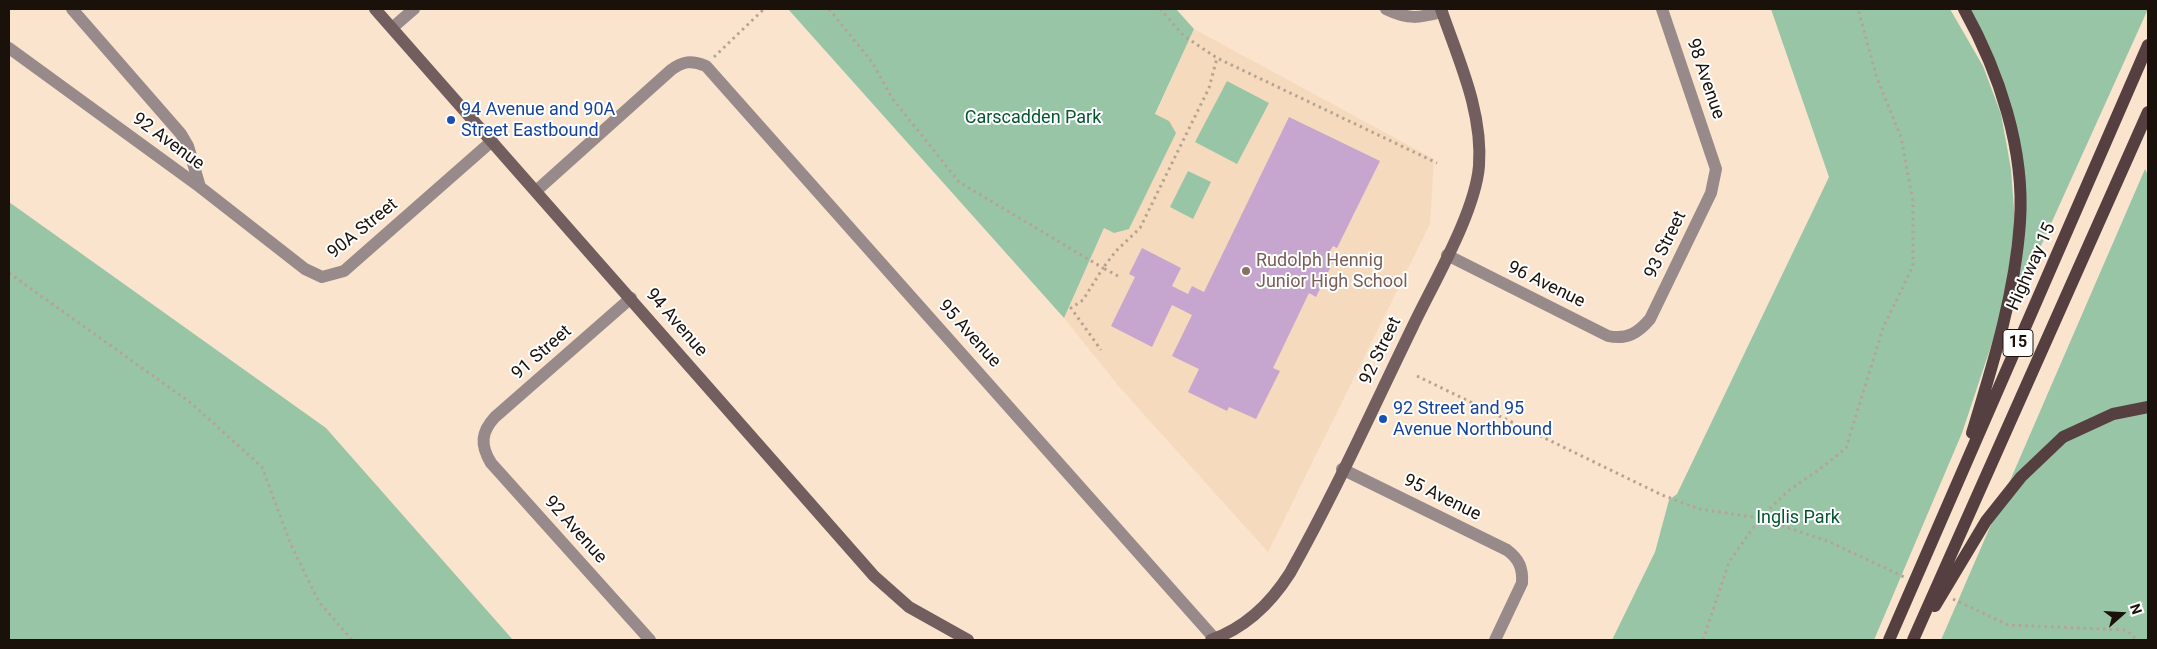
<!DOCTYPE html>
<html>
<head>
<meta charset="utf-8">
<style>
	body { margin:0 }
	#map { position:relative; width:2157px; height:649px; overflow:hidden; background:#fae4ce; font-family:Roboto,sans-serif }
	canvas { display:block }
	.frame { position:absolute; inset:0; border:10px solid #1a120a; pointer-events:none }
	.north { position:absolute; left:2097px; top:589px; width:50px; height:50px; -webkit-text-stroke:4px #fff; paint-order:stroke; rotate:71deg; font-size:14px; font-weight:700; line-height:20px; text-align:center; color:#1a120a }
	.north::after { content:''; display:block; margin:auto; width:18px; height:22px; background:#1a120a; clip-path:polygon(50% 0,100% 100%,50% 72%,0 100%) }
</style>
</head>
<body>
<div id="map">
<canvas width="2157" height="649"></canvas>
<div class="frame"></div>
<div class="north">N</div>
</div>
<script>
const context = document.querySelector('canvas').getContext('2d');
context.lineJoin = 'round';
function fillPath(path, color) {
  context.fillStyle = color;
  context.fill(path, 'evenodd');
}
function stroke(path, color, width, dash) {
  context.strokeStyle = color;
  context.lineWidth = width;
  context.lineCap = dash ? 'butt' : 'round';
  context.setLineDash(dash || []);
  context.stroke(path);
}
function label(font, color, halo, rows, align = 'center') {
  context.font = font + ' Roboto,sans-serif';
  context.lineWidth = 4;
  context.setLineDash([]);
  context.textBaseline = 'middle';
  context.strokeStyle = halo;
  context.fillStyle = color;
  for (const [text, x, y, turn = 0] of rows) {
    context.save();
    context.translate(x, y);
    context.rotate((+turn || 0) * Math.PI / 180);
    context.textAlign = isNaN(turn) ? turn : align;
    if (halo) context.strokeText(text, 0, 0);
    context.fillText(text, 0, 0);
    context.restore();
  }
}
fillPath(new Path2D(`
	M1194,29L1434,159L1430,224L1268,552L1121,389L1064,318Z`), '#f5dabd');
fillPath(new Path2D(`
	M788,9H1176L1194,29L1155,114L1169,121L1176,133L1129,229L1114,233L1104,228L1064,318Z
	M1771,9H1950L1983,66L2001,114L2011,169L2015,222L2003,310L1962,433L1874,640H1612L1655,552L1669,500L1677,494L1829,177Z
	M1968,9H2148L2008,319L2024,168Z
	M1227,81L1269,103L1237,164L1195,142Z
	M2145,169L2148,175V640H1941Z
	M1188,171L1211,182L1193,219L1170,207Z
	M9,202L326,428L513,640H9Z`), '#99c5a7');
fillPath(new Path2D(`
	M1289,117L1380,161L1337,248L1333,246L1328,254L1335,258L1316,297L1309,293L1273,368L1280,371L1256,419L1229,407L1227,411L1188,392L1199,369L1172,356L1192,315L1172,305L1152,347L1111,326L1135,277L1129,274L1142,248L1181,268L1172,286L1188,294L1192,286L1204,292Z`), '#c6a6ce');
stroke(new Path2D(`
	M829,9L872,62L892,98L959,182L1103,268L1083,300L1071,308L1101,350
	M1160,9L1184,36L1217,58L1437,163
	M714,57L764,9
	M9,273L191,403L262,467L291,545L319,602L352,640
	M1118,276L1103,268L1116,251L1140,228L1209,88L1217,58
	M1417,376L1662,495L1699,509L1760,518L1830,542L1904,577
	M1953,599L2008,625L2126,630L2137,640
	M1703,640L1729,562L1760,518L1788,491L1824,466L1846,448L1883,328L1913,266V201L1901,137L1877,78L1858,9`), '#b6a493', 3, [2.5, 4]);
stroke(new Path2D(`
	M72,9L181,134L188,146L200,187
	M1386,9C1409,20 1418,18 1442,12
	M392,28L414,9
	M9,48L200,187L305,269L322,277L344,271L492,141
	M536,191L671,70C683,61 691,60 706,66L1215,639
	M1447,255L1608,336C1627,340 1638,333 1650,319L1711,193L1716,169L1662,9
	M631,298L495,417C481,432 480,445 491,463L650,640
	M1342,469L1507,550C1519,559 1523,568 1522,583L1495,640`), '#988a8b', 12);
stroke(new Path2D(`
	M375,9L874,576L909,607L968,640
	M1211,640C1245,628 1271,603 1290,573C1335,493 1373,408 1413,326C1434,282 1475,213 1479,166C1483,111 1458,59 1441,9`), '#725e5f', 12);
stroke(new Path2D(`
	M1964,9C1999,72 2025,149 2020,222C2015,294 1993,364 1972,433
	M1935,606L1986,521L2021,477L2063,437L2113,414L2148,407
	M1889,640L2148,45
	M1913,640L2148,112`), '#563f40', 12);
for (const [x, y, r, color] of [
	[451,120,5,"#1a4fb4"],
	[1246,271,5,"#8d6e63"],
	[1383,419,5,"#1a4fb4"]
]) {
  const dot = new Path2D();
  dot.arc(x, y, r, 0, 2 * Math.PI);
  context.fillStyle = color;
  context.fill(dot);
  stroke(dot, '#fff', 2);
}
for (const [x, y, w] of [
	[2018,343,30]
]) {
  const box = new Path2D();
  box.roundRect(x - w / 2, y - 13.5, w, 27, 4);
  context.fillStyle = '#fff';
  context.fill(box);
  stroke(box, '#1a120a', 1);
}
label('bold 16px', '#1a120a', null, [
	["15",2018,343]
]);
label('18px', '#1a120a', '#fff', [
	["98 Avenue",1705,79,71],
	["92 Avenue",168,142,36],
	["90A Street",363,229,-39],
	["93 Street",1666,245,-64],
	["Highway 15",2032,267,-66],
	["96 Avenue",1546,285,26],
	["94 Avenue",676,323,49],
	["95 Avenue",969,334,48],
	["92 Street",1381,351,-64],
	["91 Street",542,353,-41],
	["95 Avenue",1442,498,26],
	["92 Avenue",575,530,48]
]);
label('18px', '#164399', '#fff', [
	["94 Avenue and 90A",461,110],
	["Street Eastbound",461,131],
	["92 Street and 95",1393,409],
	["Avenue Northbound",1393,430]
], 'left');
label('18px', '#04562f', '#fff', [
	["Carscadden Park",1033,118],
	["Inglis Park",1798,518]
]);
label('18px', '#785e54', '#fff', [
	["Rudolph Hennig",1256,261],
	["Junior High School",1256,282]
], 'left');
</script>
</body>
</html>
